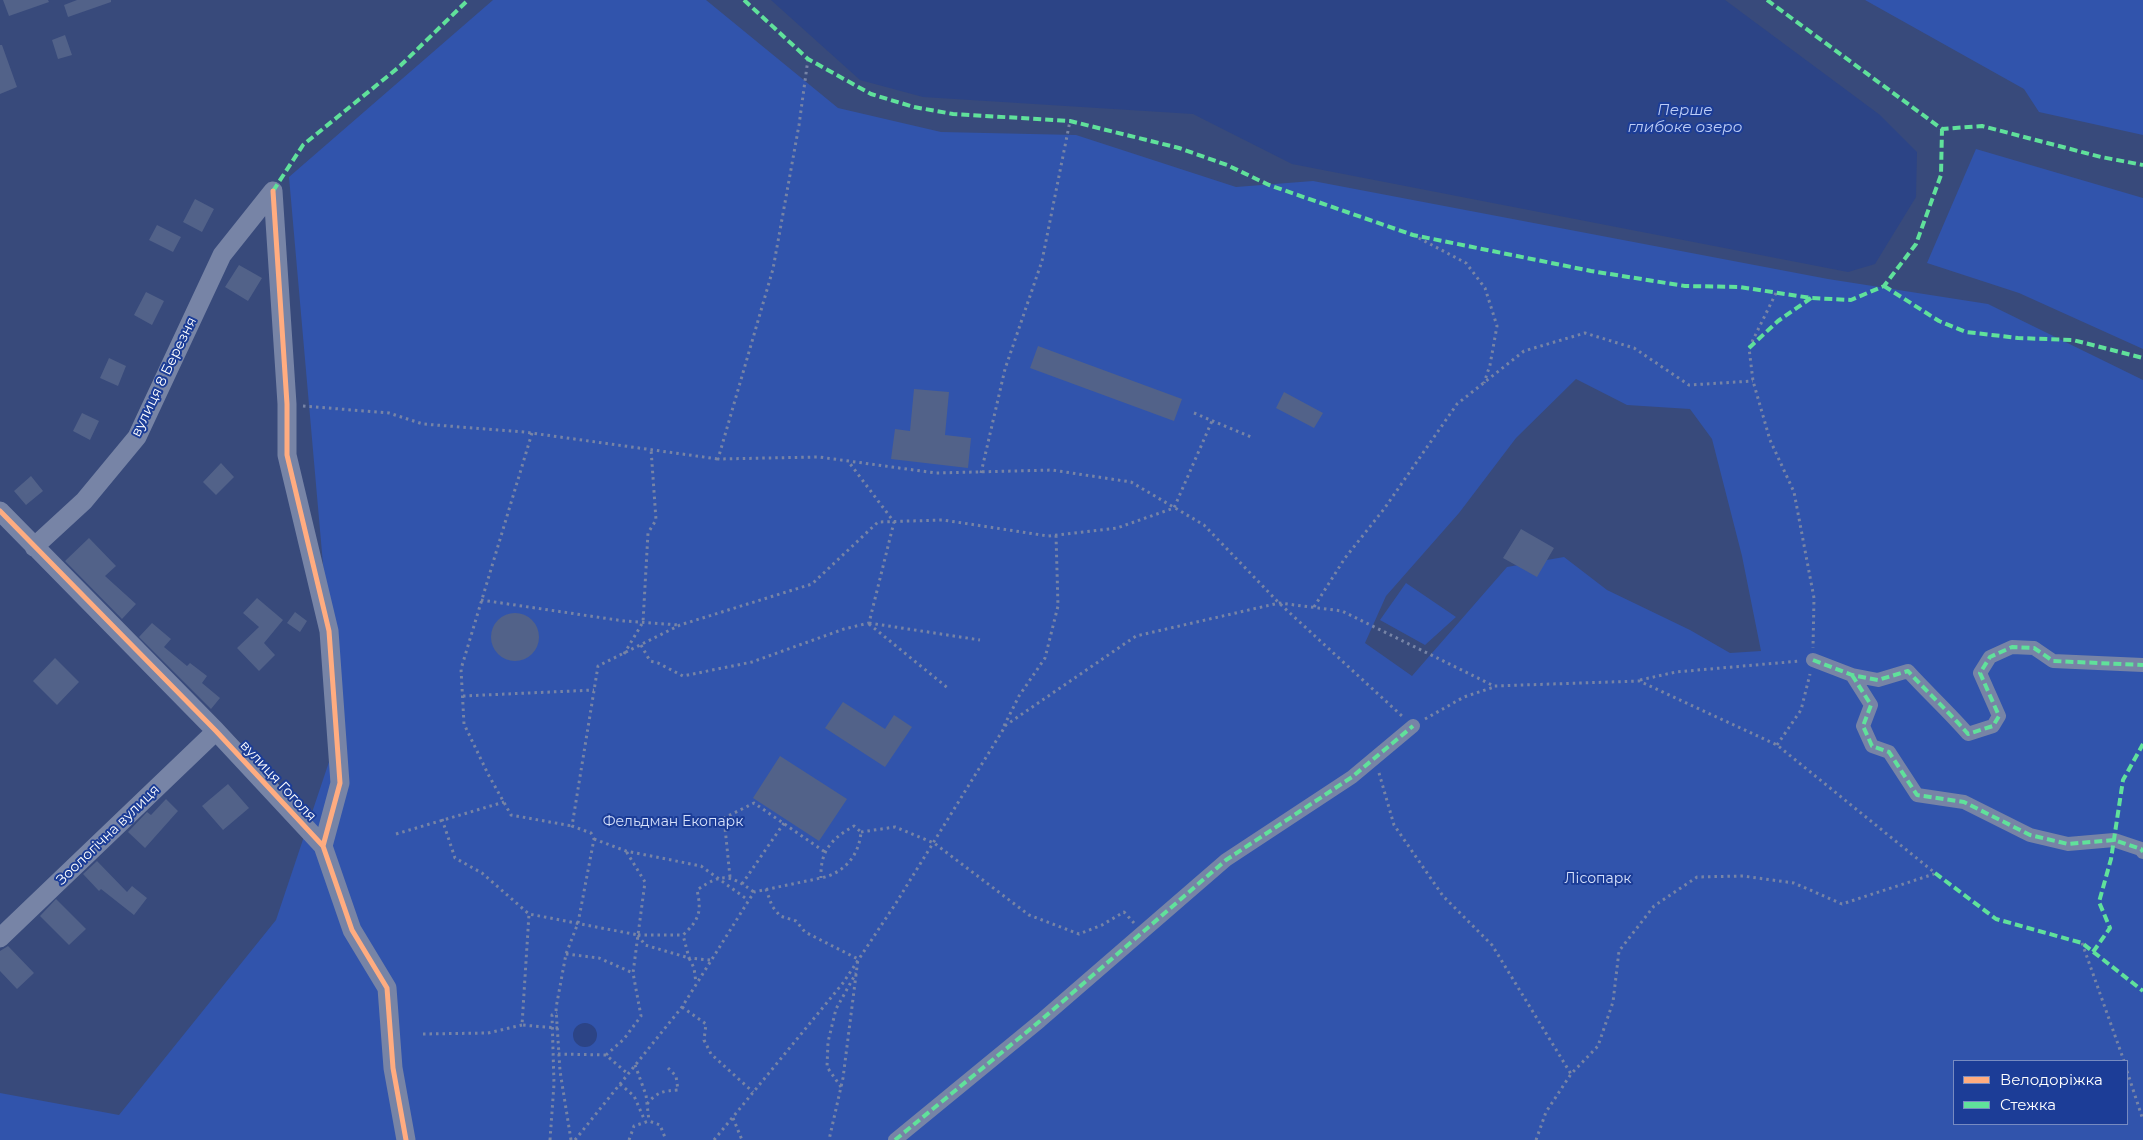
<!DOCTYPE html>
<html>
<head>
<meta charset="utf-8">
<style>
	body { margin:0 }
	#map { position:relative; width:2143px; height:1140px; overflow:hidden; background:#384a7b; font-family:Montserrat,sans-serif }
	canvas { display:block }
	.legend { position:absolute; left:1953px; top:1060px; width:175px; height:65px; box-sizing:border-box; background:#1c3d97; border:1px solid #778bc1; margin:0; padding:6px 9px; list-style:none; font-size:15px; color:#fff }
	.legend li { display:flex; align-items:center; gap:10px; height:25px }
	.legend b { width:25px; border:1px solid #778bc1 }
</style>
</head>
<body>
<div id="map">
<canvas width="2143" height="1140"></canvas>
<ul class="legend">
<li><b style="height:6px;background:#ffac80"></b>Велодоріжка</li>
<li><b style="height:6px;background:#60e19b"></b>Стежка</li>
</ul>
</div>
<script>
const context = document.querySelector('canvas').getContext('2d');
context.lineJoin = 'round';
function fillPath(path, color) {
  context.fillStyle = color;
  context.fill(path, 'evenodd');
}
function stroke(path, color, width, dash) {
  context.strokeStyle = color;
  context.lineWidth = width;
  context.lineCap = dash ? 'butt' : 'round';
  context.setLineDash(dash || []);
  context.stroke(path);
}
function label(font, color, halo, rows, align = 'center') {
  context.font = font + ' Montserrat,sans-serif';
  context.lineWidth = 4;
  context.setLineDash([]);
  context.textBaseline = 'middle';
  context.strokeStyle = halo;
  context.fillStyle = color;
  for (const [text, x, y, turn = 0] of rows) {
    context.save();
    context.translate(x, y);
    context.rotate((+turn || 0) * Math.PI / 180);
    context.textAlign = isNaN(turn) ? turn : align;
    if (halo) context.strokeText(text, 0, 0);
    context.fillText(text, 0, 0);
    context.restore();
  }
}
fillPath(new Path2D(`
	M493,0H706L838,108L941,132L1076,135L1236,187L1313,181L1828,279L1988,304L2143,380V1140H0V1093L119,1115L276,920L338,735L289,177ZM1576,379L1627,405L1690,409L1712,439L1742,556L1761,651L1730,653L1690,630L1607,590L1564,557L1507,567L1412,676L1365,643L1386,596L1459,513L1516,438ZM1954,1061H2127V1124H1954Z
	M1865,0H2143V135L2039,112L2024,89Z
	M1976,149L2143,198V349L2019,293L1927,263Z
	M1406,583L1456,617L1425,645L1380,620Z`), '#3154ac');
fillPath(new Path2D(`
	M771,0H1725L1880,115L1917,152L1916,197L1875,264L1848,272L1292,164L1193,114L923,97L860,80Z
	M573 1035a12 12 0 1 1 24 0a12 12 0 1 1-24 0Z`), '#2c4486');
fillPath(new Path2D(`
	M3,0H48L49,2L9,16Z
	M77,0H111V2L68,17L64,5Z
	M65,35L72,55L58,59L52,40Z
	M0,45H2L17,87L0,94Z
	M195,199L214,209L202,232L183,222Z
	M157,225L181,237L173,252L149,240Z
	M239,265L262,278L248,301L225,287Z
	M146,292L164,301L152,325L134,315Z
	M1038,346L1182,399L1174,421L1030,368Z
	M109,358L126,366L118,386L100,378Z
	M914,389L949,392L945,435L971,438L968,468L891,459L895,429L910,431Z
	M1284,392L1323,413L1314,428L1276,408Z
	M82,413L99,421L90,440L73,431Z
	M221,463L234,477L216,495L203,482Z
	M31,476L43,491L26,505L14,491Z
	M1521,529L1554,548L1537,577L1503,558Z
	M89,538L116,566L105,576L136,604L122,619L65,561Z
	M257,598L283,620L264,643L275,655L259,671L237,648L259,627L243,613Z
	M295,612L307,621L300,632L287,623Z
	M491 637a24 24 0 1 1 48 0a24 24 0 1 1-48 0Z
	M152,623L171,639L164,647L187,666L190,663L207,676L202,683L220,698L211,709L139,637Z
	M55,658L79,682L57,705L33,681Z
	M843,702L885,729L894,715L912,727L885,767L825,728Z
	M780,756L847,799L819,841L753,798Z
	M228,784L249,808L223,830L202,806Z
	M166,799L178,811L145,848L128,832L147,812L151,815Z
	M97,861L127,892L132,886L147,898L134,915L101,889L99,891L83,874Z
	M56,899L86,929L69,945L40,916Z
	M8,946L34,973L17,989L0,971V951Z`), '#526289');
stroke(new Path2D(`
	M808,59L799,125L773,269L718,459L819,457L936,473L1052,470L1131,482L1204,525L1279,603L1402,716
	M1413,235L1466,263L1485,288L1497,326L1490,365L1484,383
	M1776,293L1749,348L1753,381L1770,440L1794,492L1814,598L1813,648
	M303,406L389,413L423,424L524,432L718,459
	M1194,413L1251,437
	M532,433L461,669L464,724L488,774L511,815L572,826
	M981,473L1005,369L1042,261L1070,121
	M481,600L624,621L679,625
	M1314,607L1345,558L1384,509L1457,404L1524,351L1585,333L1634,348L1689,385L1753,381
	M869,623L980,640
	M869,624L949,689
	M641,645L650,661L658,663L683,676L752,662L844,629L869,623L894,522L848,461
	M624,654L643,622L648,533L656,520L651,449
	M1640,680L1676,672L1800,661
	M463,696L594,690
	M1425,719L1464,697L1494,687
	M1004,726L1019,696L1045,658L1058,606L1056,535
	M1777,745L1801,710L1810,674
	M1379,773L1394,825L1443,896L1492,945L1571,1074L1598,1046L1613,1002L1619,951L1654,906L1697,877L1743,876L1794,883L1842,904L1934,874
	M442,819L455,858L482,873L529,914
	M861,832L895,827L934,843L1029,915L1079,934L1102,925L1124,912L1134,923
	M396,834L504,802
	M594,839L626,851L701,866L748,900
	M730,877L724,818L754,803L825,852
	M742,884L784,823
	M766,889L772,906L780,916L796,921L805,932L858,959L843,1078L829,1140
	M638,935L645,945L689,958L694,968L696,983
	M638,935H683
	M2082,943L2124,1061
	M566,954L599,958L633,973L638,935
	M710,960L689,958L683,935C699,920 702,912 697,890C722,873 729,874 754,892
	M682,1007L706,1024L704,1040L711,1054L753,1092
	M558,1028L522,1025L529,914L638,935L645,882L626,851
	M423,1034L488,1033L522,1025
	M558,1054L606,1055L628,1074
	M606,1055L624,1039L641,1016L633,973
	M635,1065L646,1095L649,1121
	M2127,1071L2143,1120
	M620,1084L634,1096L645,1121
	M841,1087L827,1067L828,1042L836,1009L856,973
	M647,1104C657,1092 663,1091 678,1090L676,1076L668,1068
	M733,1118L742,1140
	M550,1140L554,1084L552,1015L557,1013
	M571,1140L560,1071L556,1008L566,954L578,923L594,839L591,833L572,826L598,666L680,625L812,584L878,522L943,520L1048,536L1117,528L1174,508L1212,421
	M575,1140L682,1007L754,892L821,878C844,873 859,856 861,832L854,826C831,839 820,851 821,878
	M629,1140L634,1126L649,1121L660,1125L666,1140
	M714,1140L843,983L896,903L1006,725L1136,636L1279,603L1342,611L1494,686L1639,681L1777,745L1935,873
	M1536,1140L1546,1112L1571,1074`), '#7784a6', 3, [2.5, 4]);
stroke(new Path2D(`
	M1813,660L1852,675L1878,680L1908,671C1928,693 1949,712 1968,734L1993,726L1999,716L1980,673L1990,657L2012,647L2034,648L2053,661L2143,665
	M1852,675L1871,705L1863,726L1872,746L1889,752L1917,795L1964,802L2030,835L2068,844L2114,840L2141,849L2143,852
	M895,1140L1040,1021L1226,860L1352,777L1413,726`), '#7784a6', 14);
stroke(new Path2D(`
	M273,191L287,404V455L329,631L340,783L323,846
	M0,511L216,731L323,846L352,930L387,988L393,1068L406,1140
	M34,547L84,501L137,437L222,255L273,191
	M0,938L216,731`), '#7784a6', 19);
stroke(new Path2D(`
	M744,0L808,59L871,94L914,107L953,114L1070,121L1179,148L1227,165L1269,185L1413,235L1591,271L1685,286L1740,287L1811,298L1851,300L1884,286L1916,244L1941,175L1942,129
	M1767,0L1942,129L1982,126L2101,157L2143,165
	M273,191L303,145L399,67L468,0
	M1884,286L1939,321L1966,332L2018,338L2073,340L2143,358
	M1749,348L1778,321L1811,298
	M1813,660L1852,675L1878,680L1908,671C1928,693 1949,712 1968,734L1993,726L1999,716L1980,673L1990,657L2012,647L2034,648L2053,661L2143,665
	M1852,675L1871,705L1863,726L1872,746L1889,752L1917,795L1964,802L2030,835L2068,844L2114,840L2141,849L2143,852
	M1935,873L1996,919L2082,943L2143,991
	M2093,952L2110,928L2099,902L2111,859L2123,780L2143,744
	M895,1140L1040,1021L1226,860L1352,777L1413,726`), '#60e19b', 4, [8, 4]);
stroke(new Path2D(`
	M273,191L287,404V455L329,631L340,783L323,846
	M0,511L216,731L323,846L352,930L387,988L393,1068L406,1140`), '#ffac80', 5);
label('14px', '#fff', '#1c3d97', [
	["вулиця 8 Березня",164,377,-64],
	["вулиця Гоголя",278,781,47],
	["Зоологічна вулиця",108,835,-44]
]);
label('14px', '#d7e1fb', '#1c3d97', [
	["Фельдман Екопарк",673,822],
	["Лісопарк",1598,879]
]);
label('italic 15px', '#bdcdf6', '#1c3d97', [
	["Перше",1685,111],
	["глибоке озеро",1685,128]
]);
</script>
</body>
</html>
